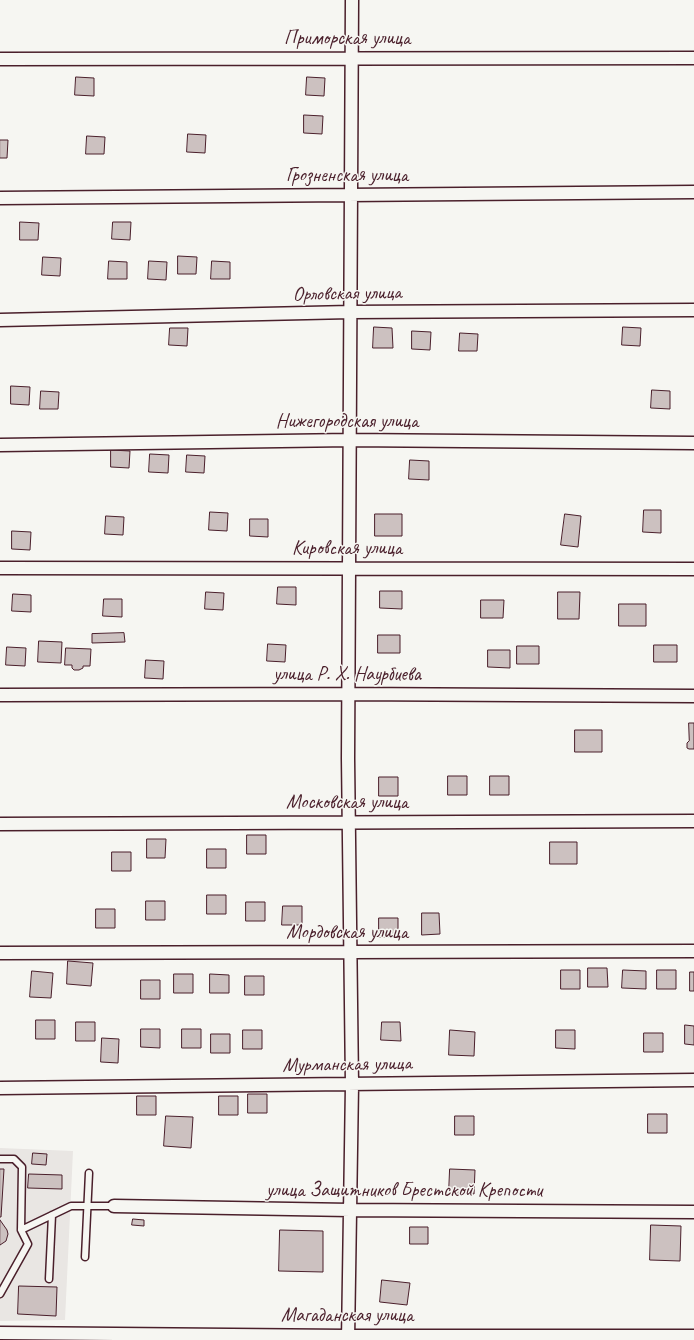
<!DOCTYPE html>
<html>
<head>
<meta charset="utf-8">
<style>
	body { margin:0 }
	canvas { display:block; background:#f6f6f2 }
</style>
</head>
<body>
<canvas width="694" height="1340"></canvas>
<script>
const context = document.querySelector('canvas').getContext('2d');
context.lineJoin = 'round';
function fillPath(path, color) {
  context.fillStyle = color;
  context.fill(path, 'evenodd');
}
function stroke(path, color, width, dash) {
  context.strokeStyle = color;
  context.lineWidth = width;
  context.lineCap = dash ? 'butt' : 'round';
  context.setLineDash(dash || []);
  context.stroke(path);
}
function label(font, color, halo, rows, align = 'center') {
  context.font = font + ' Caveat,sans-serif';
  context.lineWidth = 3;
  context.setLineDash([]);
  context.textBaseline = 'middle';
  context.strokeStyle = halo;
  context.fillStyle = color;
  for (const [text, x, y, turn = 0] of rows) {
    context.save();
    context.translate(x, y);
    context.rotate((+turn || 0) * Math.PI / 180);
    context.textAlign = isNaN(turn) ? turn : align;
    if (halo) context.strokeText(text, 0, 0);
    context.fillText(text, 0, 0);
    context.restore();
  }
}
fillPath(new Path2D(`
	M0,1148L73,1151L65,1320L0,1321Z`), '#e9e6e3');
const building = new Path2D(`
	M76,77L94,78V96L75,95Z
	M307,77L325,78L324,96L306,95Z
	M304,115L323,116L322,134L304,133Z
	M188,134L206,135L205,153L187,152Z
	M87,136L105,137L104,154H86Z
	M0,140H8L7,158H0Z
	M20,222L39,223L38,240H20Z
	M113,222H131L130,240L112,239Z
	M178,256L197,257L196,274H178Z
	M43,257L61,258L60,276L42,275Z
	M109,261L127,262V279H108Z
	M149,261L167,262L166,280L148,279Z
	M212,261L230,262V279H211Z
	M374,327L392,328L393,348H373Z
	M623,327L641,328L640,346L622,345Z
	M170,328H188L187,346L169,345Z
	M412,331L431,332L430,350L412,349Z
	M460,333L478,334L477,351H459Z
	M11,386L30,387L29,405L11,404Z
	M652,390L670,391V409L651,408Z
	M41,391L59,392L58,409H40Z
	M111,450L130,451L129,468L111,467Z
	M150,454L169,455L168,473L149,472Z
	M187,455L205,456L204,473L186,472Z
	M410,460L429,461V480L409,479Z
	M644,510H661V533L643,532Z
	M210,512L228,513L227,531L209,530Z
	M375,514H402V536H375Z
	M565,514L581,516L578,547L561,545Z
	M106,516L124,517L123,535L105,534Z
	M250,519H268V537L250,536Z
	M12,531L31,532L30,550L12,549Z
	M278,587H296V605L277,604Z
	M380,591H402V609L380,608Z
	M206,592L224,593L223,610L205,609Z
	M558,592H580L579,619H558Z
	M13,594L31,595V612L12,611Z
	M104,599H122V617L103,616Z
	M481,600H504L503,618H481Z
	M619,604H646V626H619Z
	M124,633L125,642L92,643V634Z
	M378,635H400V653H378Z
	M39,641L62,642L61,663L38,662Z
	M268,644L286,645L285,662L267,661Z
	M654,645H677V662H654Z
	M517,646H539V664H517Z
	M7,647L26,648L25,666L6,665Z
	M66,648L91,649L90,666H83V668L79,670H74L72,668V665H65Z
	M488,650H510V668L488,667Z
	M146,660L164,661L163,679L145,678Z
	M689,723H694V749H689L687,748V743L689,741Z
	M575,730H602V752H575Z
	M448,776H467V795H448Z
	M490,776H509V795H490Z
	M379,777H398V796H379Z
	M247,835H266V854H247Z
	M147,839H166L165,858H147Z
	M550,842H577V864H550Z
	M207,849H226V868H207Z
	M112,852H131V871H112Z
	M207,895H226V914H207Z
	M146,901H165V920H146Z
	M246,902H265V921H246Z
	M283,906H302V925H282Z
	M96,909H115V928H96Z
	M422,913H439L440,934L422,935Z
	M379,918H398V937H379Z
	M68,961L93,963L91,986L67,984Z
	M588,968H607L608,987H588Z
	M561,970H580V989H561Z
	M623,970L646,971V989L622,988Z
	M657,970H676V989H657Z
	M32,971L53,973L51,998L30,997Z
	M690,972H694V991H690Z
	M174,974H193V993H174Z
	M210,974L229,975V993H210Z
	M245,976H264V995H245Z
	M141,980H160V999H141Z
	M36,1020H55V1039H36Z
	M76,1022H95V1041H76Z
	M382,1022H400L401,1041L381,1040Z
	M685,1025L694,1026V1045L685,1044Z
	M141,1029H160V1048L141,1047Z
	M182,1029H201V1048H182Z
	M243,1030H262V1049H243Z
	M450,1030L475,1032L474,1056L449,1055Z
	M556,1030H575V1049L556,1048Z
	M644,1033H663V1052H644Z
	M211,1034H230V1053H211Z
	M102,1038L119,1039L118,1063L101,1062Z
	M248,1094H267V1113H248Z
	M137,1096H156V1115H137Z
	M219,1096H238V1115H219Z
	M648,1114H667V1133H648Z
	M166,1116L193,1117L191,1148L164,1146Z
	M455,1116H474V1135H455Z
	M33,1153L47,1154L46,1165L32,1164Z
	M0,1169H4L1,1217H0Z
	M450,1169L475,1170L474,1194L449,1193Z
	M29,1174L62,1175V1189L28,1188Z
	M133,1219L144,1220V1226L132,1225Z
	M0,1220L7,1230L8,1234L6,1241L0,1245Z
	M651,1225L681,1226L680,1261L650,1260Z
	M410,1227H428V1244H410Z
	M280,1230L323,1231V1272L279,1271Z
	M382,1280L410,1283L407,1305L380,1302Z
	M19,1286L57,1287L56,1316L18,1314Z`);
fillPath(building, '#ccc1c0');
stroke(building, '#4a1f2b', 1);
const lane = new Path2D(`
	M0,1159H14L22,1167L21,1230L28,1244L0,1294
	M21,1230L71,1206H114
	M85,1257L89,1173
	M49,1279L52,1215`);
const street = new Path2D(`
	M0,59L694,58
	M0,198L694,192
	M0,320L350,312L694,310
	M0,445L350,440L694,443
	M0,568L694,569
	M0,695L348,694L694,696
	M0,824L694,821
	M0,953L694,951
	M0,1088L694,1080
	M114,1206L350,1210L694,1212
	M0,1333L347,1336H694
	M348,1340L352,1085L348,758L352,0`);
stroke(lane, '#4a1f2b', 9);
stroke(street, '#4a1f2b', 15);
stroke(lane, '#f6f6f2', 6);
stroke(street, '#f6f6f2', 12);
label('20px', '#4a1f2b', '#f6f6f2', [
	["Приморская улица",347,39],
	["Грозненская улица",347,176],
	["Орловская улица",347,294,-1],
	["Нижегородская улица",347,422],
	["Кировская улица",347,549],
	["улица Р. Х. Наурбиева",347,675],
	["Московская улица",347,803],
	["Мордовская улица",347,933],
	["Мурманская улица",347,1065,-1],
	["улица Защитников Брестской Крепости",404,1191],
	["Магаданская улица",347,1316]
]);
</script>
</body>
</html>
